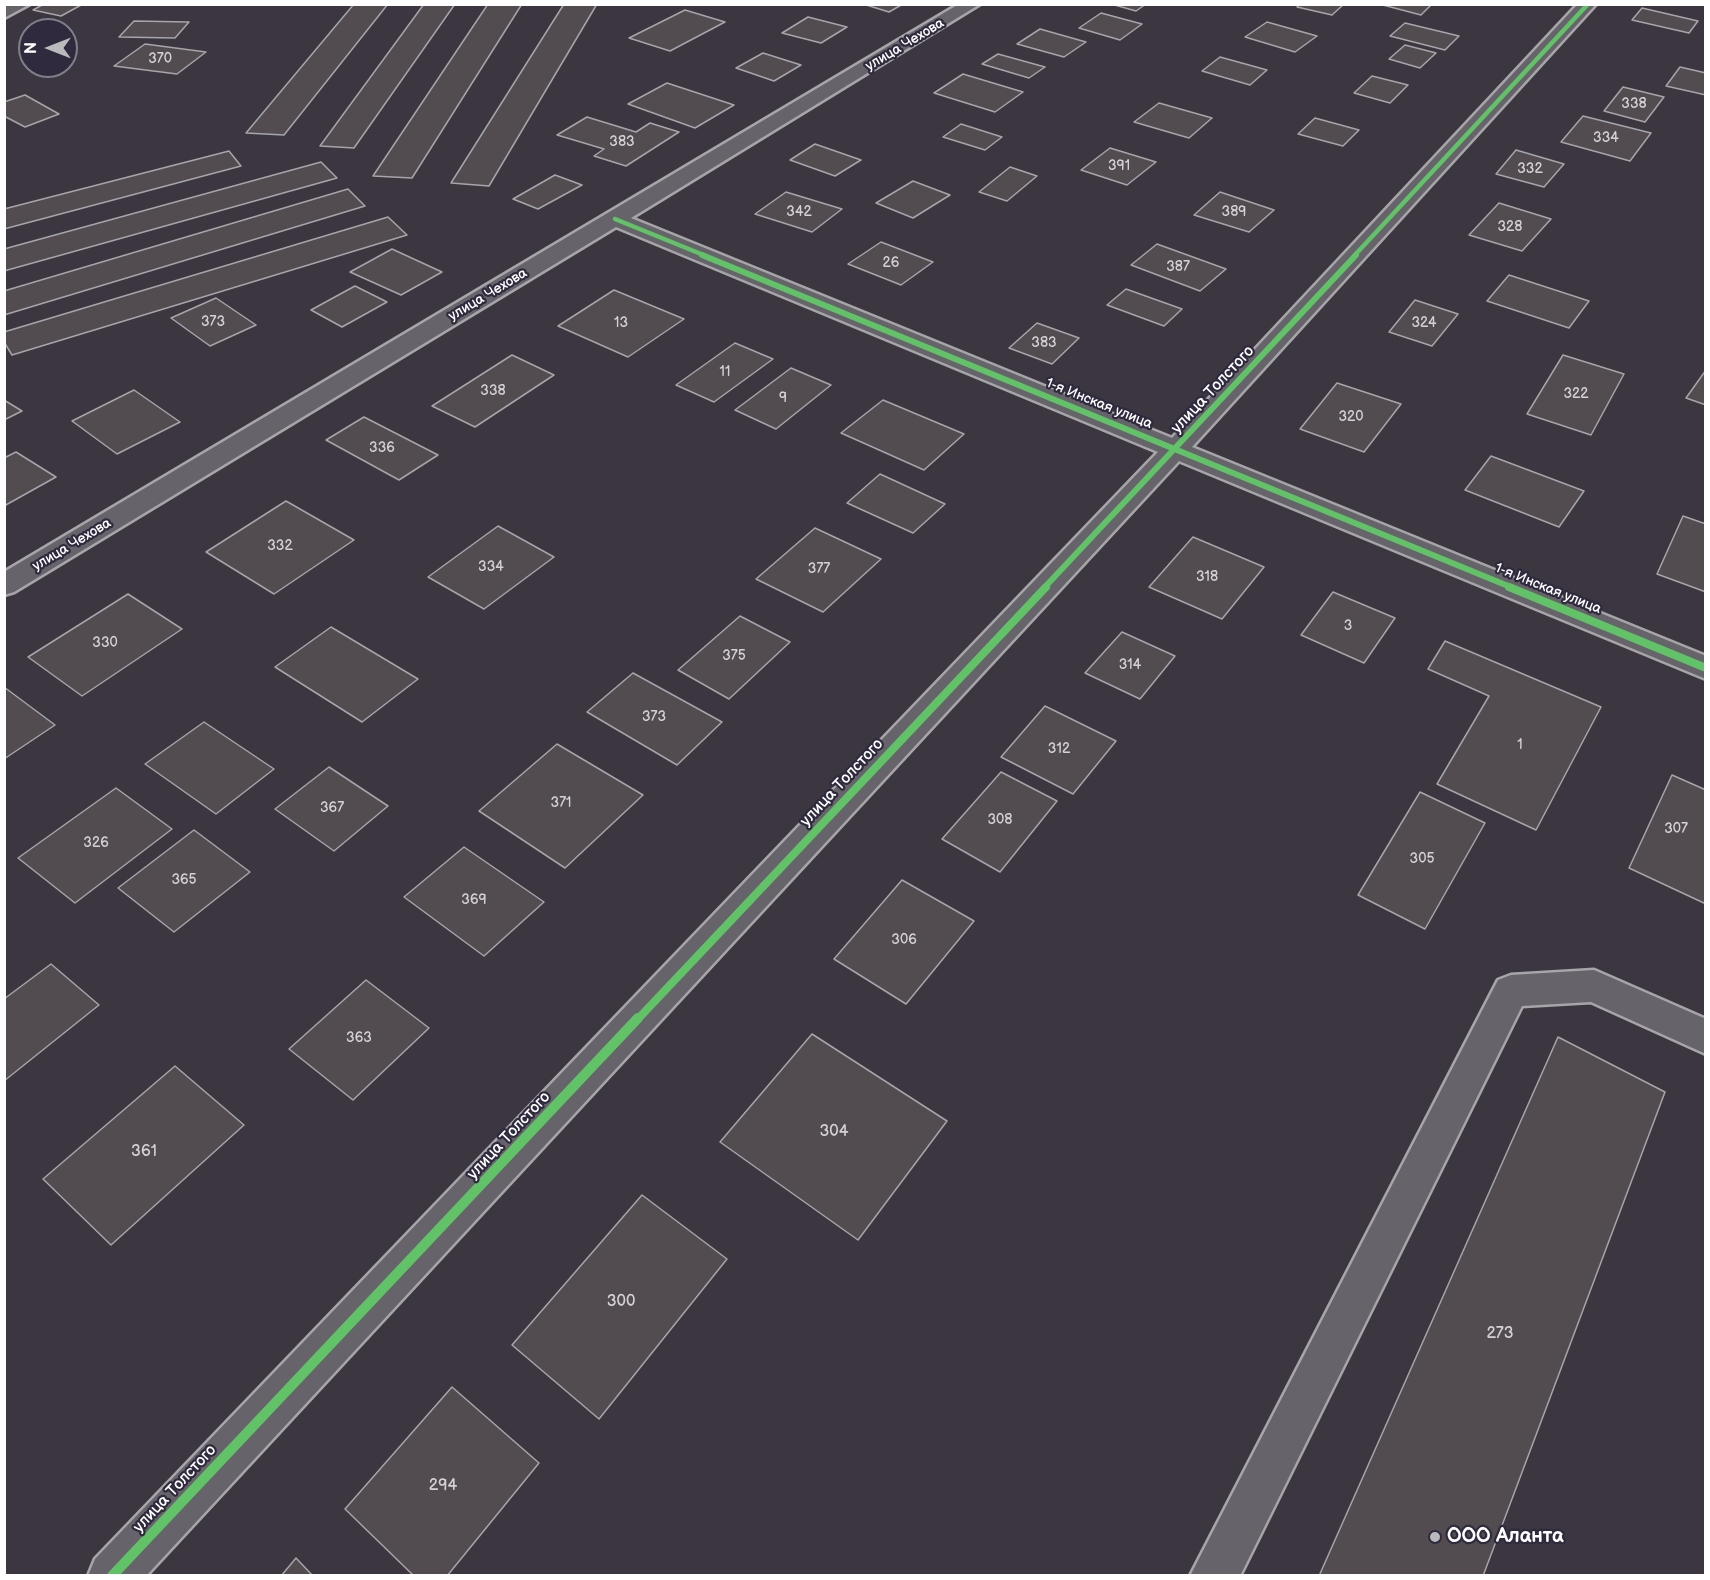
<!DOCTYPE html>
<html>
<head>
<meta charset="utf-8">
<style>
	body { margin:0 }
	#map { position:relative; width:1710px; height:1580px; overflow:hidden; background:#3b3640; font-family:"Balsamiq Sans",sans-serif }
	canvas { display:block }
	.frame { position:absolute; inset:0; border:6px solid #fff; pointer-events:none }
	.north { position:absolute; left:18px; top:18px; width:60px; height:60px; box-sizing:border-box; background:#2f2a3d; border:2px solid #827f8b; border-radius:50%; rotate:270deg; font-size:16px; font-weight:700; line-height:24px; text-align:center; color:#fff }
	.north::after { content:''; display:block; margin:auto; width:21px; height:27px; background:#bab9bc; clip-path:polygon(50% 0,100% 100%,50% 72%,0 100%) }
</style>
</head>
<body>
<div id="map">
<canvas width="1710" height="1580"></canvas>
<div class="frame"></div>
<div class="north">N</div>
</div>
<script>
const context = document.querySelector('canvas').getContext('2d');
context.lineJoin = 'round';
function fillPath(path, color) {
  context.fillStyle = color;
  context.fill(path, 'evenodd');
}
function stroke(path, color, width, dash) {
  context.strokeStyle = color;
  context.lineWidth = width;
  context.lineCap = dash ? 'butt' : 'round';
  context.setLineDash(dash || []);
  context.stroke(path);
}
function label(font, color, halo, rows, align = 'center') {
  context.font = font + ' "Balsamiq Sans",sans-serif';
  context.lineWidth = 4.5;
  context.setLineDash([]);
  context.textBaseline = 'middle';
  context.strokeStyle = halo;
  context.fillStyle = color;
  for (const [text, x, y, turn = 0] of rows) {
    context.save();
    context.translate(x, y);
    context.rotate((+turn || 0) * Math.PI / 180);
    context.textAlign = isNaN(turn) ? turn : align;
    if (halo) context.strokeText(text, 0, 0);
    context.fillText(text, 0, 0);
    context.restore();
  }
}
const building = new Path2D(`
	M44,4H83L61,16L33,10Z
	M354,4H388L284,135L246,133Z
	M424,4H455L354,148L320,146Z
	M488,4H522L412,178L373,176Z
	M564,4H597L489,186L451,183Z
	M863,4H903L889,12Z
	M1111,4H1146L1136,11Z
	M1300,4H1344L1332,15L1297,7Z
	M1379,4H1432L1421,15Z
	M1642,8L1698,21L1689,33L1632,20Z
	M685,10L725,22L670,51L629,38Z
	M1101,13L1142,24L1120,40L1079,28Z
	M808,17L847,27L821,43L782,33Z
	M134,21L189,22L175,38L119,37Z
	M1267,22L1317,36L1295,52L1245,37Z
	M1405,23L1459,36L1445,50L1390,36Z
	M1040,29L1086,42L1064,57L1017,44Z
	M145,44L206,52L177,74L114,66Z
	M1405,45L1436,53L1420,68L1389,59Z
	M763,53L801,65L774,81L736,68Z
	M998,54L1045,67L1029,78L982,64Z
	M1220,57L1267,70L1250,85L1202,71Z
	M1680,67L1706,73V95L1666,86Z
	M963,74L1023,92L995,112L934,93Z
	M1372,76L1408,85L1390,103L1354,93Z
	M667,83L734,105L695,128L628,104Z
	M1623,87L1664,97L1645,122L1604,111Z
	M25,95L59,114L25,127L4,116V102Z
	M1159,103L1212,118L1189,138L1134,122Z
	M1583,116L1651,133L1630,161L1561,142Z
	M587,117L636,132L650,123L679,132L626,166L594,156L604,149L557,135Z
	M1315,118L1359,130L1343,146L1298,134Z
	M961,124L1002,137L985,150L943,137Z
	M815,144L861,160L835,176L790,160Z
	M1110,148L1156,162L1127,185L1081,170Z
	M1516,150L1564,164L1544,187L1496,174Z
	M229,151L241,166L4,229V209Z
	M321,162L337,178L4,271V249Z
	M1010,167L1037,176L1007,201L979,192Z
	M555,175L582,185L538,209L513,199Z
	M913,181L950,195L913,218L876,203Z
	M348,189L365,206L4,315V291Z
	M786,192L842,209L812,232L755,214Z
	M1220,192L1274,210L1249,232L1194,215Z
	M1499,203L1551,219L1522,251L1469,235Z
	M388,217L407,235L12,355L4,342V332Z
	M881,242L933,262L901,285L848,264Z
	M1157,244L1226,269L1200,291L1131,265Z
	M392,249L442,272L401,295L350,272Z
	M1509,275L1589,301L1569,328L1487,301Z
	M355,286L387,302L342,327L311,310Z
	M1126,289L1182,309L1164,326L1107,305Z
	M614,290L684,319L628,357L558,326Z
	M216,298L256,325L210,346L171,318Z
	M1415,300L1458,314L1432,346L1389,332Z
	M1037,323L1079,338L1052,364L1009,348Z
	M735,343L773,359L714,402L676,385Z
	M512,355L554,375L475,427L432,406Z
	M1563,355L1624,374L1591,435L1527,414Z
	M791,368L831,385L776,429L735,410Z
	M1706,370V405L1686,398Z
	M1337,383L1401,404L1364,452L1300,429Z
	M134,390L180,422L117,454L72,421Z
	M4,400L22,411L4,420Z
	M883,400L964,434L924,470L841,433Z
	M364,417L438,455L399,480L326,440Z
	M16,452L56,477L4,506V458Z
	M1491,456L1584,491L1559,527L1465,490Z
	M880,474L945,504L913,533L847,503Z
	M286,501L354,540L274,594L206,552Z
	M1683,516L1706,524V592L1657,574Z
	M498,526L554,557L484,609L428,577Z
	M815,528L881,559L823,612L756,579Z
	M1193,537L1264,567L1222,619L1149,587Z
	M1333,592L1395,618L1364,663L1301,635Z
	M128,594L182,629L82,696L28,657Z
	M740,616L790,642L729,699L678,670Z
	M331,627L418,679L362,722L275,667Z
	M1122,632L1175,656L1140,699L1085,673Z
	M1445,641L1601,707L1536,830L1437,784L1489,696L1428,669Z
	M633,673L722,722L677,765L587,712Z
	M4,687L55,725L4,759Z
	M1045,706L1116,741L1073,794L1001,757Z
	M204,722L274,769L216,814L145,764Z
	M557,744L643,795L565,868L479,811Z
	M329,767L388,806L334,851L275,809Z
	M1001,772L1057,801L1000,872L942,839Z
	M1672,775L1706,790V904L1629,868Z
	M116,788L172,829L75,903L18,858Z
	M1420,792L1485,823L1425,929L1358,895Z
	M194,830L250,872L174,932L118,888Z
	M464,847L544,902L484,956L404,897Z
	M902,880L974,921L906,1004L834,959Z
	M51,964L99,1005L4,1081V999Z
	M366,980L429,1028L353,1100L289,1049Z
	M812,1034L947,1121L858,1240L720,1142Z
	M1558,1037L1665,1092L1483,1576H1319Z
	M175,1066L244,1125L111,1245L43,1179Z
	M642,1195L727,1259L599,1419L512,1345Z
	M452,1387L539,1463L447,1576H414L345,1509Z
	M296,1558L313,1576H281Z`);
fillPath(building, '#524c51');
stroke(building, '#a7a5a9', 1.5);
const minor = new Path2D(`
	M8,4H30L4,18V6Z
	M959,4H980L631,218L1172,438L1578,4H1596L1192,447L1706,656V679L1179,461L146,1576H88L95,1559L1158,452L616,227L14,592L4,595V572Z
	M1594,970L1706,1019V1054L1591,1002L1522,1006L1240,1576H1190L1498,980L1511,975Z`);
stroke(minor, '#a7a5a9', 5);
fillPath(minor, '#66646a');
stroke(new Path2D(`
	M615,219L706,256
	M1354,256L1588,4`), '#61c268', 4.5);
stroke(new Path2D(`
	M702,255L1513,588
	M1044,588L1356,255`), '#61c268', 6);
stroke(new Path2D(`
	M1509,587L1706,668
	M637,1020L1046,587`), '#61c268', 8);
stroke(new Path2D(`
	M112,1576L638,1018`), '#61c268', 10);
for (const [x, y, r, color] of [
	[1435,1537,6,"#bab9bc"]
]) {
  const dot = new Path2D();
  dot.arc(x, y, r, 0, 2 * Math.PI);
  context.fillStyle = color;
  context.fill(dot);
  stroke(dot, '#2f2a3d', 2);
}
label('14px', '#fff', '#2f2a3d', [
	["улица Чехова",905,45,-31],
	["улица Чехова",488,295,-31],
	["1-я Инская улица",1099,404,22],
	["улица Чехова",72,545,-31],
	["1-я Инская улица",1548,589,22]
]);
label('14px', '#d4d2d4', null, [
	["370",160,59],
	["338",1634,104],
	["334",1606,138],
	["383",622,142],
	["391",1119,166],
	["332",1530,169],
	["342",799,212],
	["389",1234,212],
	["328",1510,227],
	["26",891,263],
	["387",1178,267],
	["373",213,322],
	["13",621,323],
	["324",1424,323],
	["383",1044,343],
	["11",725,372],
	["338",493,391],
	["322",1576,394],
	["9",783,398],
	["320",1351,417],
	["336",382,448],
	["332",280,546],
	["334",491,567],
	["377",819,569],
	["318",1207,577],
	["3",1348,626],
	["330",105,643],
	["375",734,656],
	["314",1130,665],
	["373",654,717],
	["1",1520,745],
	["312",1059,749],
	["371",561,803],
	["367",332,808],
	["308",1000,820],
	["307",1676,829],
	["326",96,843],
	["305",1422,859],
	["365",184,880],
	["369",474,900],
	["306",904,940],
	["363",359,1038]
]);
label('16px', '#fff', '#2f2a3d', [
	["улица Толстого",1213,390,-47],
	["улица Толстого",842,783,-47],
	["улица Толстого",509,1136,-47],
	["улица Толстого",175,1489,-47]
]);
label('16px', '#d4d2d4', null, [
	["304",834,1132],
	["361",144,1152],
	["300",621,1302],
	["273",1500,1334],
	["294",443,1486]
]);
label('bold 20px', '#fff', '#2f2a3d', [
	["ООО Аланта",1447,1537]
], 'left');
</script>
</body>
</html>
